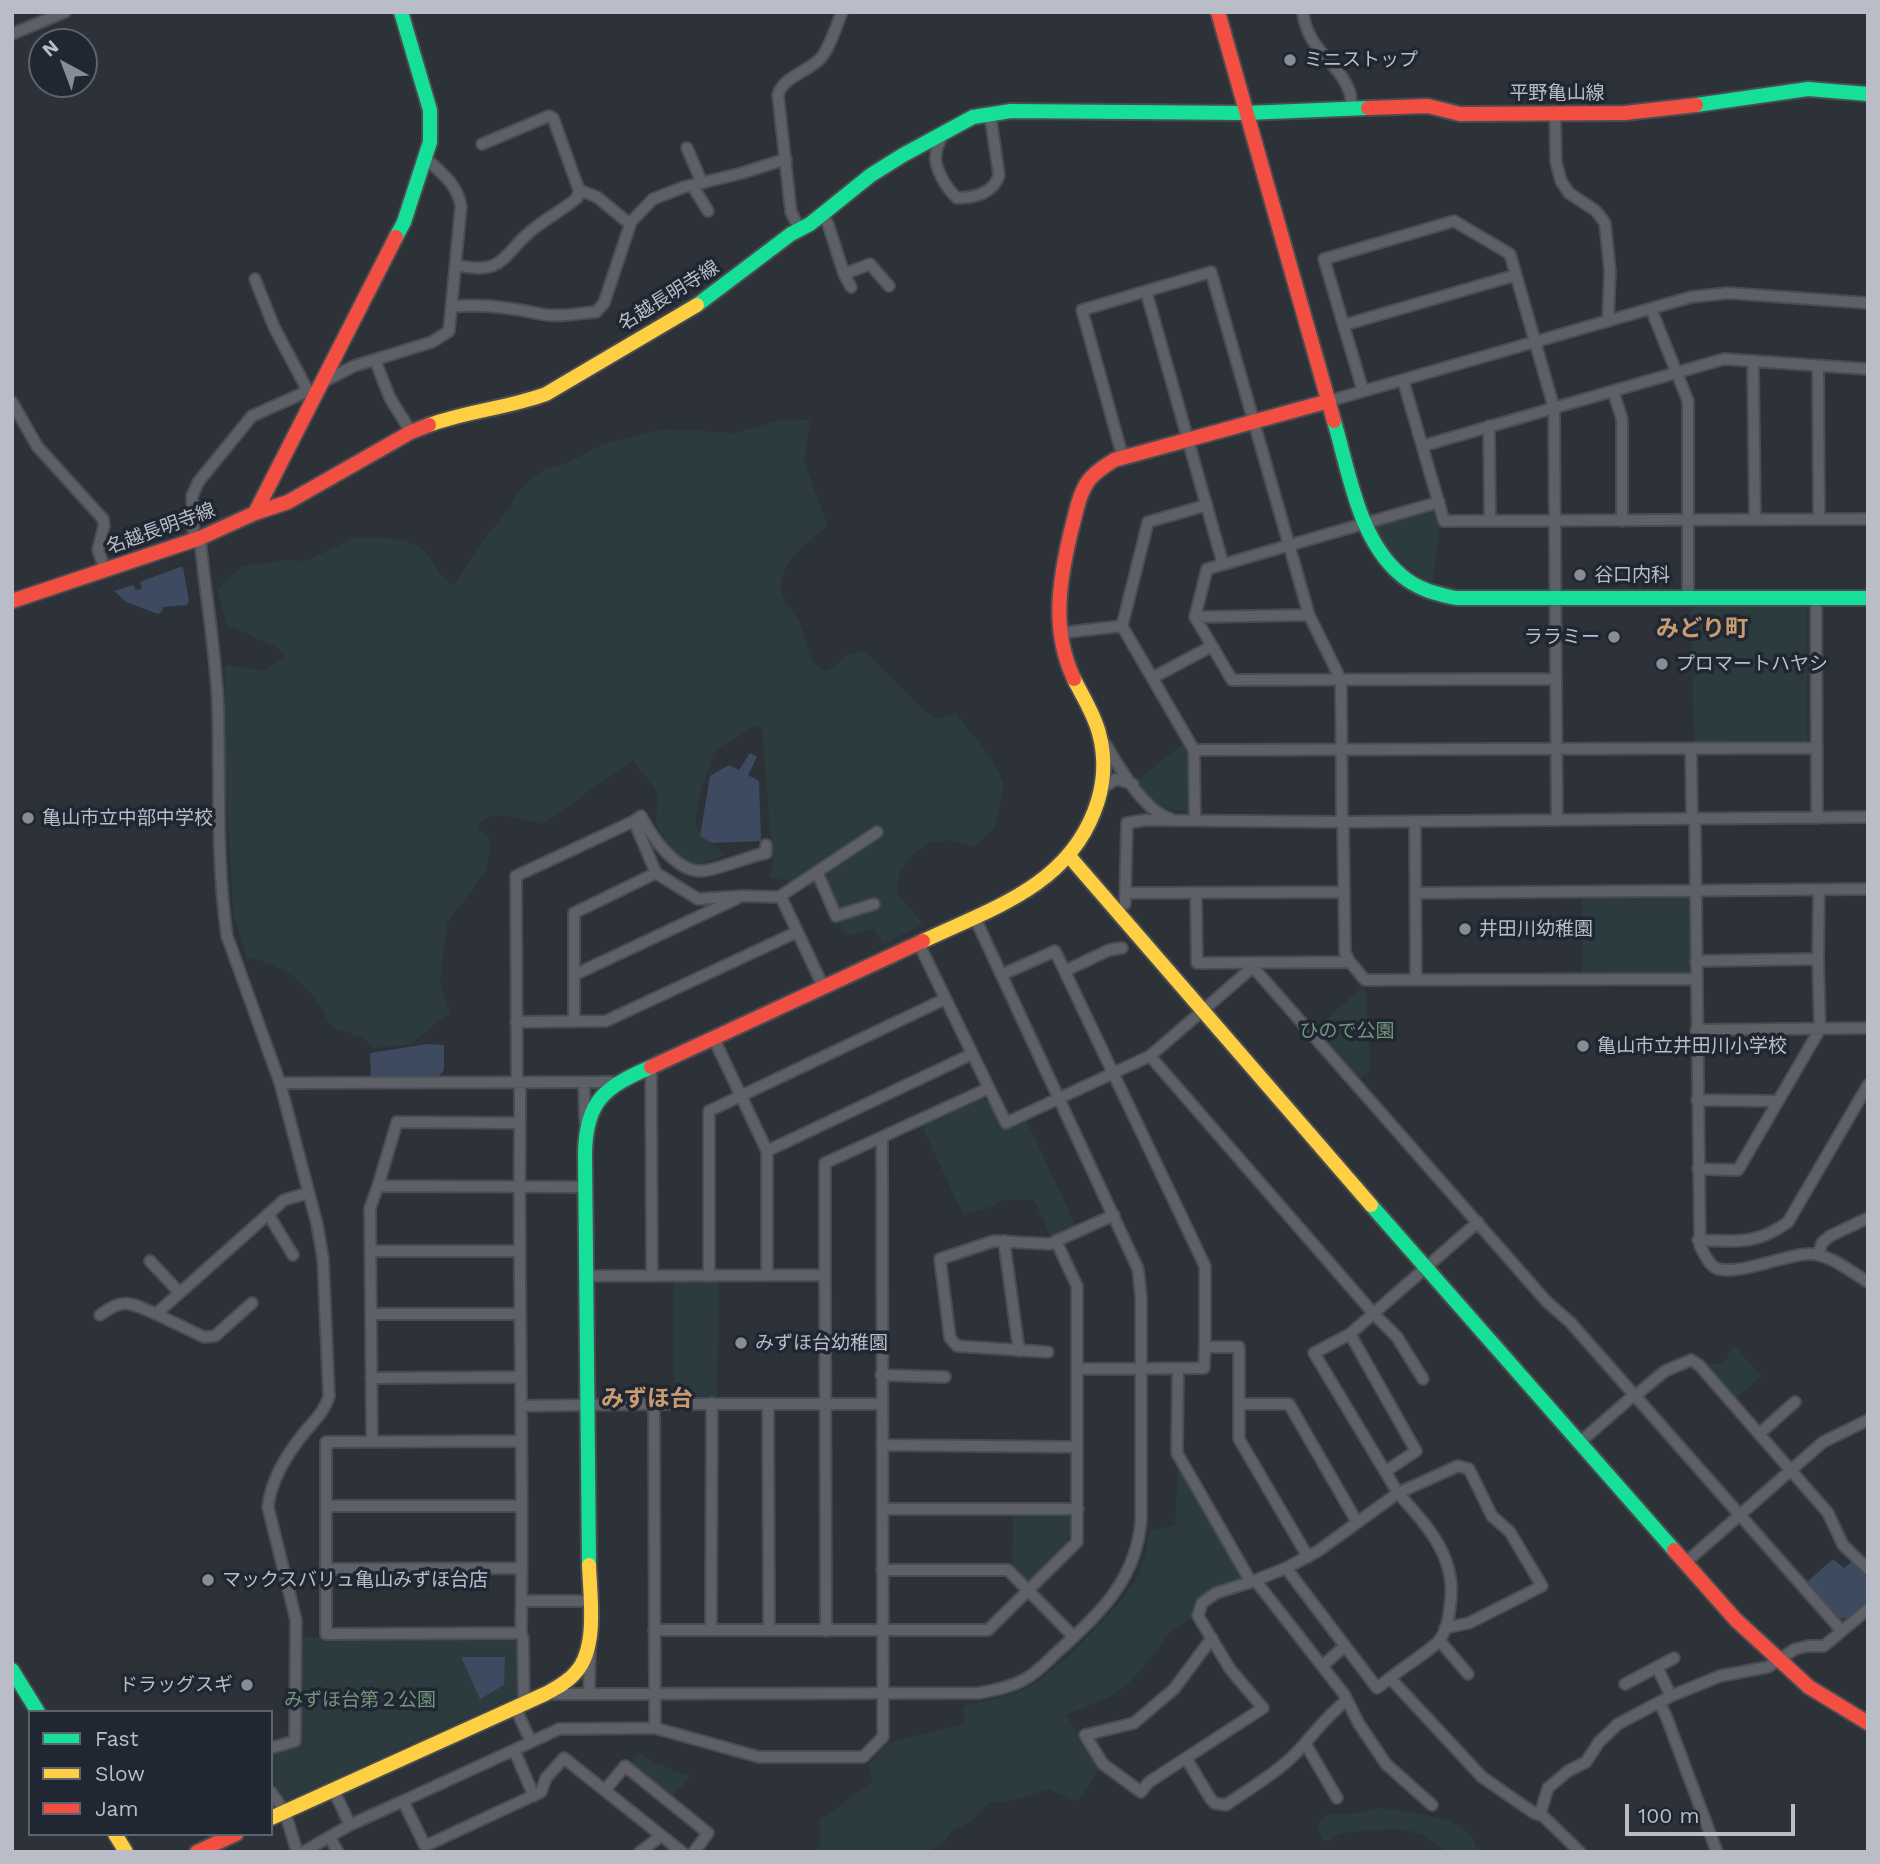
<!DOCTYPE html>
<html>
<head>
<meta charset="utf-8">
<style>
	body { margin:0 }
	#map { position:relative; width:1880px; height:1864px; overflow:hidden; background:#2d3138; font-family:"Work Sans",sans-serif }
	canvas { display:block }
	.frame { position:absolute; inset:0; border:14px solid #b8bdc8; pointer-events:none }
	.legend { position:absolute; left:28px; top:1710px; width:245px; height:126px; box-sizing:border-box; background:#202732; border:2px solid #5d636e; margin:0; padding:9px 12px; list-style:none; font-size:21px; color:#b8bdc8 }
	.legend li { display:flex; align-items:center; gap:14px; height:35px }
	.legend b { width:35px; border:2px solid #5d636e }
	.north { position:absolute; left:28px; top:28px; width:70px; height:70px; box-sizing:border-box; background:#202732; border:2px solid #5d636e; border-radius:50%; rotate:319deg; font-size:19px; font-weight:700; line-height:28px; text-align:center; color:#b8bdc8 }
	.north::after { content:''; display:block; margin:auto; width:24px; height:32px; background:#878c96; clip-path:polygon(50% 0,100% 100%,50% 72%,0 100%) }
	.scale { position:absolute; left:1625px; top:1804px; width:170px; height:32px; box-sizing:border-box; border:4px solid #b8bdc8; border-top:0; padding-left:9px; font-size:21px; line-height:24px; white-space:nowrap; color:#b8bdc8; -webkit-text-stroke:5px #202732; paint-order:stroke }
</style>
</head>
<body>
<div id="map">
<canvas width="1880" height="1864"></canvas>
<div class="frame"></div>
<ul class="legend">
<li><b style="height:9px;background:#16e098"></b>Fast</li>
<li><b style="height:9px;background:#ffcf43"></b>Slow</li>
<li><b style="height:9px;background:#f24e42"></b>Jam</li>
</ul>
<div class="north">N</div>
<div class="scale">100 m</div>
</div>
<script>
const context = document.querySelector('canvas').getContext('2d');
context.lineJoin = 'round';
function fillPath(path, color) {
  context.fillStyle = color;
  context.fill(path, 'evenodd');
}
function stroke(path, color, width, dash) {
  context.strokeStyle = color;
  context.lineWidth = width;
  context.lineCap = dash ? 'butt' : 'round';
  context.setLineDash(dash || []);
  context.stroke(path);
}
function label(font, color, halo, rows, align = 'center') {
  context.font = font + ' "Work Sans","Noto Sans JP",sans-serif';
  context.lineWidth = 7;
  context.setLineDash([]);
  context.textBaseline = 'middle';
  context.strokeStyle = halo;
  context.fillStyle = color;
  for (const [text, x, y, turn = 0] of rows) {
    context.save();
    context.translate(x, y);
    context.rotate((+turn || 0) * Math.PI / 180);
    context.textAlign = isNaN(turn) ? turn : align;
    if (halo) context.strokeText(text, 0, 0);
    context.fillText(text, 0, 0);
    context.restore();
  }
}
fillPath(new Path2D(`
	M785,419L810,420L804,463L828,525C809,542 770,570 784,599C791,613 798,615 803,632C807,648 810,665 827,671L848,655L864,651L934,719L956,713L993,761L1004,784L995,827L975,847L949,840L930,843L915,852L899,874L897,893L923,924L883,944L874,929L846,935L823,893L806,885L769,877L774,858L770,833L762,727H754L715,750C709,768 690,812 698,830C703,842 716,847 727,854L699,866L680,858L656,825L657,796L654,788L633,760L543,824C522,820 489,805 477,828L488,836L490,845L486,871L447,924L440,981L450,1012L411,1044L374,1048L365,1039L330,1026C313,988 289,966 247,957L233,913L224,757L225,665L265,671L284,657L276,647L227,625L217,589L242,566L287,560L306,561L354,538L362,537C385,539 416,536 429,556C439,570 439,575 454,586L478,547L510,507L518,490L546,469L565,464L604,444L652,431L670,429L733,433Z
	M1430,508L1436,510L1440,527L1433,581L1427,580C1404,566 1385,551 1373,526Z
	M1807,603V745L1694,744L1691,605Z
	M1185,742L1191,751L1190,812C1156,808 1155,810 1137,780Z
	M1687,895L1690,899L1691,970L1687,974H1582V896Z
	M1361,988L1366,990L1370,1069L1360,1078L1316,1029Z
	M980,1098L989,1101L1004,1129L1026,1120L1076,1226L1051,1238L1034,1200H1002L993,1206L963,1215L921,1124Z
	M673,1281H719L717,1396H674Z
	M1734,1345L1761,1376L1736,1399L1705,1364H1723Z
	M1178,1468L1242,1574L1241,1580L1214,1588L1195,1600L1192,1618L1171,1631L1143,1668L1128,1684L1112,1696L1066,1715L1100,1769L1078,1802L1048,1789L1015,1800L989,1803L969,1823L952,1831L945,1840L927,1852H814L820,1846L819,1820L873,1782L868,1765L888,1743L964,1724V1706C986,1700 1011,1697 1031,1686C1054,1673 1121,1605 1134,1582C1143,1566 1148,1548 1149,1530L1175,1526Z
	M1013,1514L1067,1515L1072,1519L1068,1542L1031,1580H1023L1012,1569Z
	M298,1637L520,1639V1694L288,1800C269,1791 271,1769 271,1751L298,1743Z
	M639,1753L652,1762L691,1776L672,1797L630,1764Z
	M1376,1808C1399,1810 1451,1815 1468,1832C1473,1837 1476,1846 1479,1852H1447L1425,1836L1408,1830L1391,1829L1341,1833L1327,1842L1321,1838L1318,1823L1327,1815L1358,1813Z`), '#2b3b3e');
fillPath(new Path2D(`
	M180,567H183L189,601L187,605L163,607L162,612L158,614L126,602L114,591L133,585L136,590L142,589L140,582Z
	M750,753L757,757L748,775L759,781L761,841L711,843L700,836L710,776L729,765L739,770Z
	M428,1044L444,1045V1070L439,1076H371L370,1053Z
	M1833,1559L1844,1568L1852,1562L1868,1578V1601L1847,1618L1839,1619L1807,1582Z
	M461,1657H505L504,1685L480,1699Z`), '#3e4a60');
const street = new Path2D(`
	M1303,12C1307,51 1340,62 1350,93C1351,98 1351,104 1352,109
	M12,34L65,12
	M1555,112L1556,162L1561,181L1569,193L1596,211L1605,223L1610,271L1608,321
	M944,132C941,138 937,146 936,153C933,167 947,189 957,198C974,198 994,193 999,175L990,114
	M482,144L549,116L553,118L579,190L597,197L625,220L631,222
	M687,148L702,183
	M692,185L708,211
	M822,214L828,224L844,274L870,264L889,286
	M799,228L791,212L778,95C782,78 808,71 820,59C830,48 836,26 842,12
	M456,265C507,277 503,251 536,227C549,217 564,209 577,198L579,190
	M844,274L851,287
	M255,279L274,327L308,391
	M1146,291L1223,564
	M452,307C481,303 512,308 541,314C559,318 578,313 596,312L604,303L631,222L653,199L684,187L742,173L786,159
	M1651,309L1688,401V599
	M1344,325L1516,275
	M375,360L390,398L411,432
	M1753,362L1755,520
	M1818,366L1819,519
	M1403,380L1444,521L1868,519
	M321,383L354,366L432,342L449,331L461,206C457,184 442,173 426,159
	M1363,391L1324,259L1454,221L1510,254L1554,408L1557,820
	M1613,391L1622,419V521
	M1329,401L1691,297L1728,293L1868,303
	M12,402L37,446L103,519L104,526L98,550L105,570
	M1489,426L1490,520
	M1422,446L1724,359L1868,369
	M1123,458L1082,310L1211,272L1309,615L1341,680L1342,822
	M1439,502L1207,569L1195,617L1232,680L1555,679
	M200,538C205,594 216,650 218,707C220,783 216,860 227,936L280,1083L617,1082
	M194,540L192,496L199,481L252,416L308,391L316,394
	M1816,596L1817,818
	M1195,617L1309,615
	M1059,633L1122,626
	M1152,678L1212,646
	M1103,740C1118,765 1143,811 1171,819
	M1194,750L1817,748
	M1691,750L1692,818
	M1101,789L1116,779L1133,784
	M1695,818L1700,1246C1704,1253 1708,1264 1716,1268C1734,1277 1787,1254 1808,1254C1829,1253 1851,1272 1868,1282
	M1195,820L1194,750L1122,626L1148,522L1207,505
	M634,821L641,816C652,837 675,871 701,871C715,871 749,856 766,853V845
	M1415,821L1416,980
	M1343,822L1345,953L1350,962
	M817,872L836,916L874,904
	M1126,893L1344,892
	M1416,893L1868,889
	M1196,894L1197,963L1350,962L1365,980L1696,979
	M779,897L877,832
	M1125,904L1127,823L1145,820L1343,822L1868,817
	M918,942L1006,1123L1150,1056L1253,967L1254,963
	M1696,961L1818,959L1819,890
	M1253,967L1547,1302L1570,1322L1842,1631
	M1065,971L1109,950L1122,948
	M574,975L736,899
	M1001,975L1055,951L1205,1266V1347
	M516,1022L606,1021L797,932
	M574,1022V913L656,873
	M1696,1030L1868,1028
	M714,1039L767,1151V1275
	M1150,1056L1374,1314L1397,1337L1423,1379
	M651,1069L652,1276
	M517,1082L516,876L634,821L656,873L698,899L743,896L781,897L823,986
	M584,1083L585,1122
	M1697,1100L1777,1101
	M520,1123V1082
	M767,1151L972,1054
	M1698,1169L1738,1170L1820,1029L1818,959
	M378,1186L397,1122L520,1123C518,1293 524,1463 521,1633L326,1634V1442L521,1441
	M268,1214L293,1255
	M1698,1240C1736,1241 1755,1246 1788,1222L1868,1085
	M1004,1241L1019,1351
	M370,1251H519
	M1818,1255L1822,1243L1830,1236L1868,1218
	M150,1261L179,1292
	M825,1275L826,1631
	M585,1276L825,1275V1163L989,1088
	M709,1276V1111L945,999
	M156,1314L204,1337L215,1336L252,1303
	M371,1314H519
	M100,1315C124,1297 130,1303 156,1314L284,1200L308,1193
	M1350,1334L1416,1451L1386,1471
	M1048,1352L957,1346L950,1338L940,1259L994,1241L1050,1244L1056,1241
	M1078,1369L1204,1368L1205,1347H1239V1439L1308,1557
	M1178,1370L1177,1453L1251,1582L1286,1568L1318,1551L1398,1493L1314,1353L1350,1334L1478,1222
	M881,1375L945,1377
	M371,1378L520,1377
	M1635,1396L1665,1371L1691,1360L1699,1365L1828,1513L1843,1545L1868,1569
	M768,1404L769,1630
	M1239,1404H1289L1357,1522
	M521,1406L654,1404H881
	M1759,1434L1795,1402
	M372,1442L370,1208L378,1186L585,1187
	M1580,1442L1634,1395
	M882,1445L1077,1447
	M326,1506H521
	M883,1509H1078
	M1685,1563L1823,1442L1868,1420
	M1286,1568L1377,1688L1390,1678L1482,1777L1534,1813L1543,1816L1580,1852
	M327,1569L520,1568
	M882,1570H1008L1074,1637
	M1255,1580L1344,1694L1359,1724L1386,1764L1432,1805
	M522,1601H588
	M654,1630H988L1077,1542V1286L1056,1241L1114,1215
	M711,1630L712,1403
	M521,1633L523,1638L524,1703
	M1212,1638L1174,1689L1134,1723L1085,1735L1103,1764L1141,1792L1149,1782L1263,1708L1230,1669L1198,1616L1202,1603L1216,1593L1251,1582
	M1439,1640L1468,1674
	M1322,1666L1345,1646
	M1657,1667L1671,1696
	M1390,1678C1405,1666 1424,1655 1438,1642C1446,1633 1449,1618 1450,1606C1458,1558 1428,1527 1398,1493L1458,1466L1469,1469L1492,1516L1510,1532L1542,1586L1469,1623L1445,1628
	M1625,1684L1674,1658
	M548,1694L979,1693C996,1690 1016,1686 1030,1676C1042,1668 1052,1656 1063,1647C1103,1610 1136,1578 1141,1521V1297L1138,1269L974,916
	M589,1694L590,1651
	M1659,1702L1666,1716L1717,1852
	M515,1707L531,1742
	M655,1728L759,1757H863L883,1737L882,1137
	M1305,1743L1337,1798
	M271,1748L295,1741L296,1620L268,1507C271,1479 287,1454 304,1433C314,1421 325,1411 329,1396L323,1259L317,1224L280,1083
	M1186,1758L1210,1798L1214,1803L1226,1805C1250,1788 1277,1773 1297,1752C1315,1733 1326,1716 1347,1700
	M605,1790L625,1766L708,1833L694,1852
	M334,1791L350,1825L403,1801L425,1846L541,1792L546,1778L564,1758L682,1852
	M271,1792L285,1812L297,1852
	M534,1796L514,1750L559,1729L655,1728L654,1404
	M403,1801L514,1750
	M1540,1814L1548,1788L1568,1771L1586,1762L1599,1742L1618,1724L1671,1696L1720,1676L1768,1667L1795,1649L1808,1646H1824L1868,1609
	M330,1838L338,1852
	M303,1852L350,1825
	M640,1852L661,1836`);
const fast = new Path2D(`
	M1696,105L1808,89L1868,94
	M396,237L404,222L430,142V110L401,12
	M697,305L791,234L810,224L871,175L903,155L973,117L1011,111L1246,113L1368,108
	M1334,421C1349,471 1358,539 1401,575C1417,589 1436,594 1456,598H1868
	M1371,1205L1674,1550
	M589,1565L585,1153C586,1100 605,1087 651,1067
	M12,1670L38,1712`);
const slow = new Path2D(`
	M429,425C467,411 508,408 546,394L697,305
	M1069,856L1371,1205
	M923,941C990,909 1065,887 1094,812C1104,787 1106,759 1099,733C1094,714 1083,697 1074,679
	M271,1818L545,1694C556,1688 568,1682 576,1672C598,1648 590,1596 589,1565
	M115,1834L126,1852`);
const jam = new Path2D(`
	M1218,12L1334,421
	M1368,108L1428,106L1460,114L1625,113L1696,105
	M255,513L396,237
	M12,601L200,538L255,513L288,502L411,432L429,425
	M1074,679C1051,630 1059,582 1071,531C1076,514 1078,495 1089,480C1096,471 1105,466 1114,460L1329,401
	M651,1067L923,941
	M1674,1550L1736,1620L1809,1687L1868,1723
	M197,1852L236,1834`);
stroke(street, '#494c51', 14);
stroke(fast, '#494c51', 18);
stroke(slow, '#494c51', 18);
stroke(jam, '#494c51', 18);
stroke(street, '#5d6066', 10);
stroke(fast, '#16e098', 14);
stroke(slow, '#ffcf43', 14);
stroke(jam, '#f24e42', 14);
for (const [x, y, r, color] of [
	[1290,60,7,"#878c96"],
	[1580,575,7,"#878c96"],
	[1614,637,7,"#878c96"],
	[1662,664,7,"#878c96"],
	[28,818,7,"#878c96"],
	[1465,929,7,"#878c96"],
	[1583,1046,7,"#878c96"],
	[741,1343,7,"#878c96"],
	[208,1580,7,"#878c96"],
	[247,1685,7,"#878c96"]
]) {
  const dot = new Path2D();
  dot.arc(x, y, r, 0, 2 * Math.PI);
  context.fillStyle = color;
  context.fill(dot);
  stroke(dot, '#202732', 2.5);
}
label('19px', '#b8bdc8', '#202732', [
	["ミニストップ",1304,60],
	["谷口内科",1594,575],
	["ララミー",1600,637,"right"],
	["プロマートハヤシ",1676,664],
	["亀山市立中部中学校",42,818],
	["井田川幼稚園",1479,929],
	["亀山市立井田川小学校",1597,1046],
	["みずほ台幼稚園",755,1343],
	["マックスバリュ亀山みずほ台店",222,1580],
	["ドラッグスギ",233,1685,"right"]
], 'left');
label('19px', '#b8bdc8', '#202732', [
	["平野亀山線",1557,93],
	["名越長明寺線",669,296,-32],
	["名越長明寺線",161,529,-20]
]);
label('19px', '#72967c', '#202732', [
	["ひので公園",1347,1031],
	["みずほ台第２公園",360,1700]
]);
label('bold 23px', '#c99b71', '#202732', [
	["みどり町",1702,629],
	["みずほ台",647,1399]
]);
</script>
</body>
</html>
